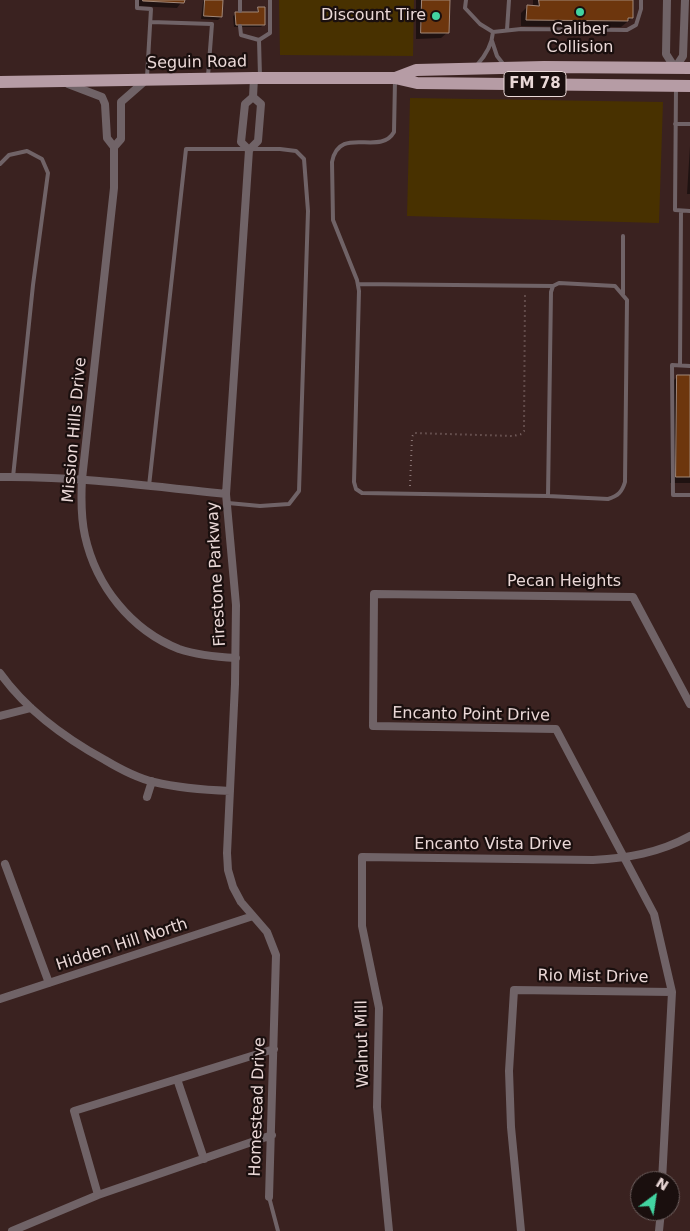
<!DOCTYPE html>
<html>
<head>
<meta charset="utf-8">
<style>
	body { margin:0 }
	#map { position:relative; width:690px; height:1231px; overflow:hidden; background:#3a2220; font-family:"DejaVu Sans",sans-serif }
	canvas { display:block }
	.north { position:absolute; left:630px; top:1171px; width:50px; height:50px; box-sizing:border-box; background:#1a0f0e; border:1px solid #6d5f5e; border-radius:50%; rotate:31deg; font-size:14px; font-weight:700; line-height:20px; text-align:center; color:#ead8d7 }
	.north::after { content:''; display:block; margin:auto; width:18px; height:22px; background:#42d4a1; clip-path:polygon(50% 0,100% 100%,50% 72%,0 100%) }
</style>
</head>
<body>
<div id="map">
<canvas width="690" height="1231"></canvas>
<div class="north">N</div>
</div>
<script>
const context = document.querySelector('canvas').getContext('2d');
context.lineJoin = 'round';
function fillPath(path, color) {
  context.fillStyle = color;
  context.fill(path, 'evenodd');
}
function stroke(path, color, width, dash) {
  context.strokeStyle = color;
  context.lineWidth = width;
  context.lineCap = dash ? 'butt' : 'round';
  context.setLineDash(dash || []);
  context.stroke(path);
}
function label(font, color, halo, rows, align = 'center') {
  context.font = font + ' "DejaVu Sans",sans-serif';
  context.lineWidth = 4.5;
  context.setLineDash([]);
  context.textBaseline = 'middle';
  context.strokeStyle = halo;
  context.fillStyle = color;
  for (const [text, x, y, turn = 0] of rows) {
    context.save();
    context.translate(x, y);
    context.rotate((+turn || 0) * Math.PI / 180);
    context.textAlign = isNaN(turn) ? turn : align;
    if (halo) context.strokeText(text, 0, 0);
    context.fillText(text, 0, 0);
    context.restore();
  }
}
fillPath(new Path2D(`
	M279,0H414L413,56L280,55Z
	M410,98L663,102L659,223L407,216Z`), '#483100');
fillPath(new Path2D(`
	M138,0H183L177,8L137,6Z
	M205,0H222L221,17L218,20L201,19L203,2Z
	M416,0H448V32L441,38L416,39Z
	M533,0H632V18L621,27L521,26V13L527,7H533Z
	M259,8L264,24L261,27H234L233,16L236,14L256,13Z
	M690,146V194H687Z
	M678,376H690V483H670L671,383Z`), '#0007');
const building = new Path2D(`
	M143,0H185L184,3L143,1Z
	M205,0H223L222,17L204,16Z
	M422,0H450L449,33H421Z
	M539,0H633V18H628V21L526,20L527,5L539,6Z
	M258,7H265V25H236L235,12H258Z
	M677,375H690V477H676Z`);
fillPath(building, '#6d360d');
stroke(building, '#a28879', 1);
stroke(new Path2D(`
	M410,486L412,437L414,433L513,436L522,434L524,431L525,292`), '#8a7574', 2, [1, 4]);
stroke(new Path2D(`
	M137,0V8L151,9L147,77
	M466,0L465,8L480,24L493,32C492,45 486,55 477,65
	M240,11V0
	M151,22L212,24L208,76
	M240,26L241,35L259,40
	M507,30L509,0
	M493,32L521,29L627,30L636,25L641,9V0
	M492,41L497,56L504,65
	M260,76L259,40L270,33V0
	M395,80L394,132C380,157 339,124 332,162L333,220L357,280L359,291L354,482L356,489L362,493L548,496L608,499C618,496 622,492 625,482L627,300L615,286L559,283L553,286L551,292L548,496
	M676,88L675,210L690,211
	M675,124H690
	M0,164L9,155L27,151L42,159L48,173L33,285L13,477
	M623,236V294
	M358,284L553,286
	M680,365L681,211
	M690,366L672,365L673,495H690
	M149,486L186,149H280L296,151L304,159L308,211L299,491L289,504L260,506L228,503
	M269,1197L278,1231`), '#706367', 4);
stroke(new Path2D(`
	M667,0L666,54L675,68L683,56L685,0
	M254,78L253,97L261,104L258,141L249,150L226,494L236,605L235,684L227,853L228,870L233,887L241,902L267,932L276,955L269,1197
	M68,84L102,97L105,104L107,138L114,147V188L82,479C81,498 81,518 85,536C96,586 131,630 179,649C197,655 217,657 236,658
	M114,147L121,139V102L145,81
	M249,150L241,142L245,104L253,97
	M0,477C76,476 151,486 226,494
	M0,673C27,711 65,738 105,760C120,769 137,778 154,782C179,788 205,790 230,791
	M0,716L31,708
	M147,797L152,781
	M5,864L49,983
	M0,999L253,916
	M177,1079L204,1159
	M272,1135L98,1195L74,1111L274,1049
	M662,1181L672,992L654,914L556,729L373,726L374,594L633,597L690,704
	M12,1231L98,1195
	M389,1231L377,1107L379,1008L362,926V857L593,860C628,858 659,853 690,836
	M521,1231L511,1127L509,1071L514,990L672,992
	M659,1231L661,1211`), '#706367', 8);
stroke(new Path2D(`
	M395,78L416,70L544,67L690,68
	M0,82L254,78H395L417,83L690,86`), '#b69ca5', 12);
for (const [x, y, r, color] of [
	[580,12,5,"#42d4a1"],
	[436,16,5,"#42d4a1"]
]) {
  const dot = new Path2D();
  dot.arc(x, y, r, 0, 2 * Math.PI);
  context.fillStyle = color;
  context.fill(dot);
  stroke(dot, '#1a0f0e', 2);
}
for (const [x, y, w] of [
	[535,84,62]
]) {
  const box = new Path2D();
  box.roundRect(x - w / 2, y - 12.5, w, 25, 4);
  context.fillStyle = '#1a0f0e';
  context.fill(box);
  stroke(box, '#ead8d7', 1);
}
label('bold 15px', '#ead8d7', null, [
	["FM 78",535,84]
]);
label('16px', '#ead8d7', '#1a0f0e', [
	["Discount Tire",426,16],
	["Caliber",580,30,"center"],
	["Collision",580,48,"center"]
], 'right');
label('16px', '#ead8d7', '#1a0f0e', [
	["Seguin Road",197,63,-1],
	["Mission Hills Drive",75,430,-85],
	["Firestone Parkway",217,574,-93],
	["Pecan Heights",564,582],
	["Encanto Point Drive",471,715,1],
	["Encanto Vista Drive",493,845],
	["Hidden Hill North",122,945,-18],
	["Rio Mist Drive",593,977,1],
	["Walnut Mill",363,1044,-91],
	["Homestead Drive",258,1107,-88]
]);
</script>
</body>
</html>
